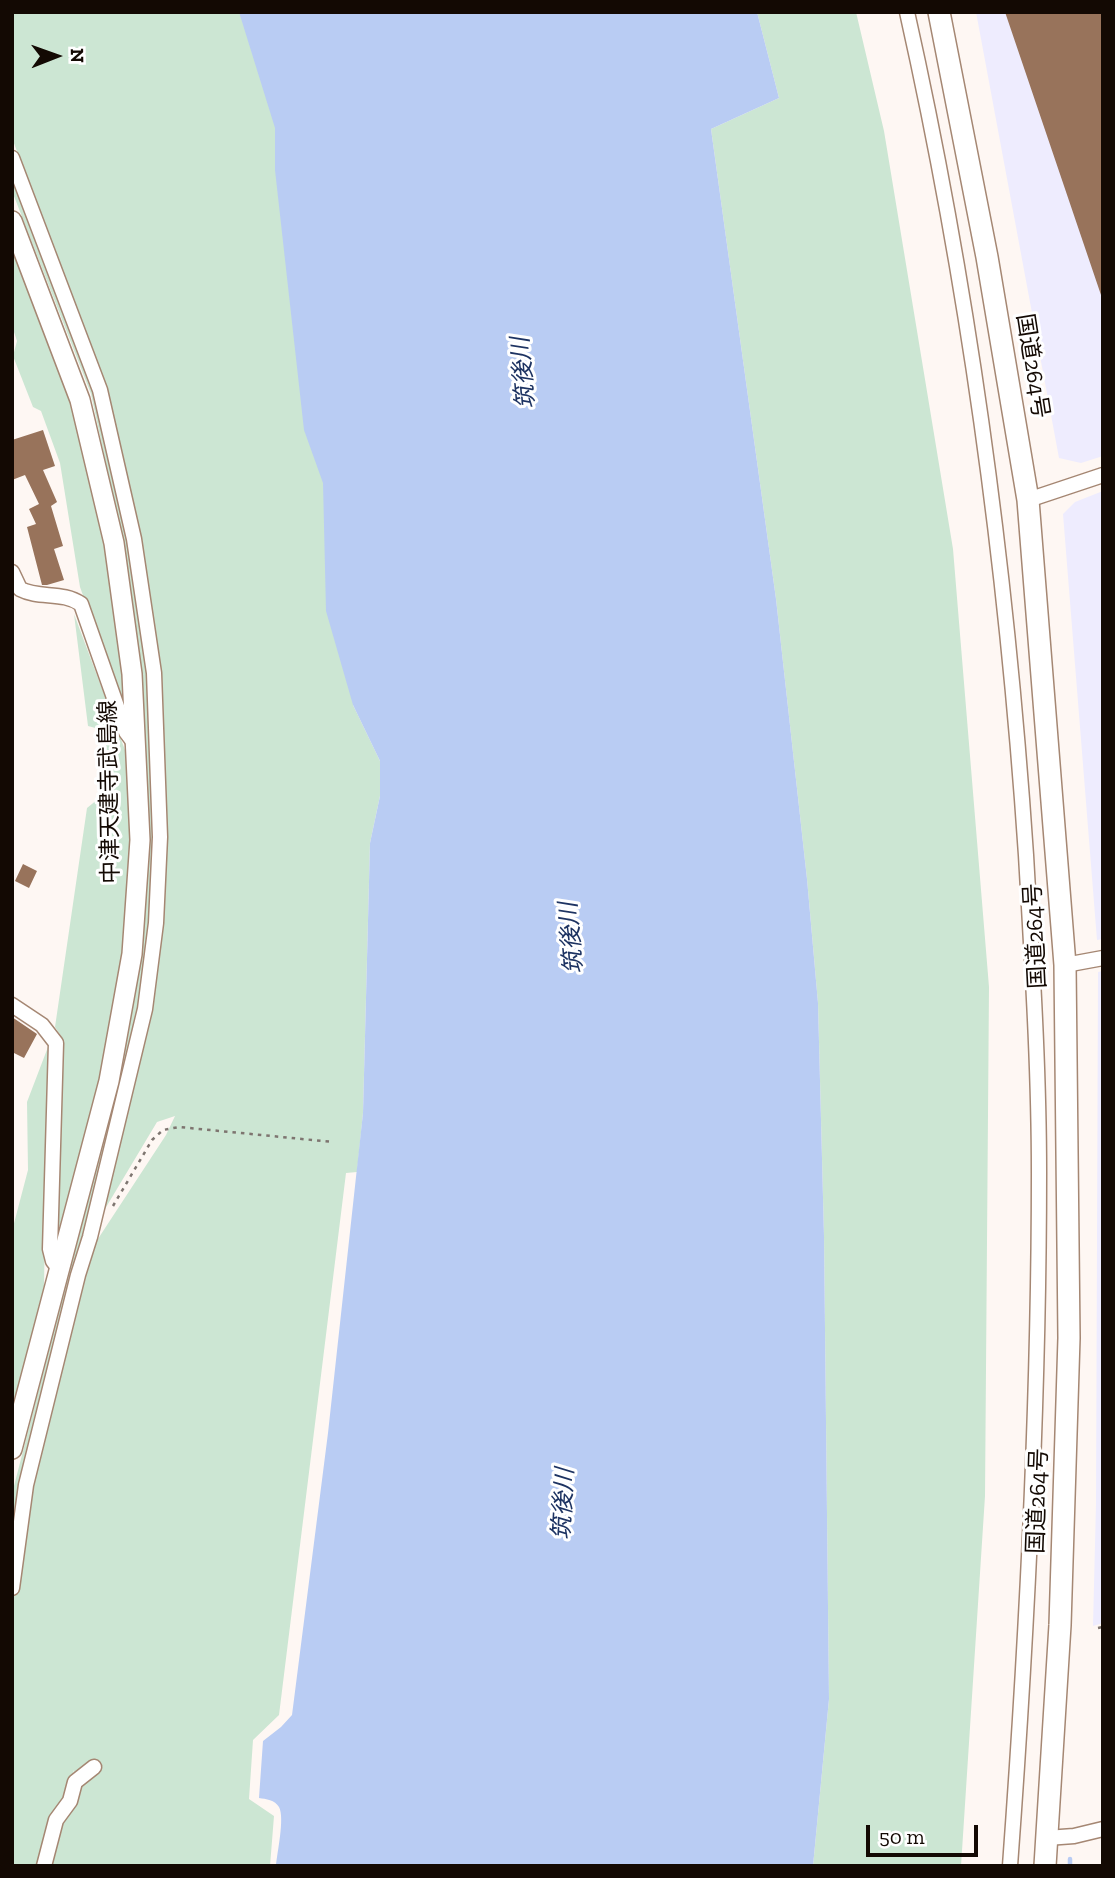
<!DOCTYPE html>
<html>
<head>
<meta charset="utf-8">
<style>
	body { margin:0 }
	#map { position:relative; width:1115px; height:1878px; overflow:hidden; background:#fef7f3; font-family:"Zilla Slab",serif }
	canvas { display:block }
	.frame { position:absolute; inset:0; border:14px solid #130903; pointer-events:none }
	.north { position:absolute; left:21px; top:21px; width:70px; height:70px; -webkit-text-stroke:5px #fff; paint-order:stroke; rotate:89deg; font-size:19px; font-weight:700; line-height:28px; text-align:center; color:#130903 }
	.north::after { content:''; display:block; margin:auto; width:24px; height:32px; background:#130903; clip-path:polygon(50% 0,100% 100%,50% 72%,0 100%) }
	.scale { position:absolute; left:866px; top:1825px; width:112px; height:32px; box-sizing:border-box; border:4px solid #130903; border-top:0; padding-left:9px; font-size:21px; line-height:24px; white-space:nowrap; color:#130903; -webkit-text-stroke:5px #fff; paint-order:stroke }
</style>
</head>
<body>
<div id="map">
<canvas width="1115" height="1878"></canvas>
<div class="frame"></div>
<div class="north">N</div>
<div class="scale">50 m</div>
</div>
<script>
const context = document.querySelector('canvas').getContext('2d');
context.lineJoin = 'round';
function fillPath(path, color) {
  context.fillStyle = color;
  context.fill(path, 'evenodd');
}
function stroke(path, color, width, dash) {
  context.strokeStyle = color;
  context.lineWidth = width;
  context.lineCap = dash ? 'butt' : 'round';
  context.setLineDash(dash || []);
  context.stroke(path);
}
function label(font, color, halo, rows, align = 'center') {
  context.font = font + ' "Zilla Slab","Noto Sans JP",serif';
  context.lineWidth = 6;
  context.setLineDash([]);
  context.textBaseline = 'middle';
  context.strokeStyle = halo;
  context.fillStyle = color;
  for (const [text, x, y, turn = 0] of rows) {
    context.save();
    context.translate(x, y);
    context.rotate((+turn || 0) * Math.PI / 180);
    context.textAlign = isNaN(turn) ? turn : align;
    if (halo) context.strokeText(text, 0, 0);
    context.fillText(text, 0, 0);
    context.restore();
  }
}
fillPath(new Path2D(`
	M976,12H1103V456L1081,463L1059,458Z
	M1103,491V939L1097,940L1063,514L1075,502Z
	M1103,971V1623L1093,1626L1096,1504L1098,972Z`), '#eeecfe');
fillPath(new Path2D(`
	M12,12H246L293,127L352,505L353,705L380,761V796L370,843L363,1113L357,1172L346,1173L279,1715L253,1740L249,1799L274,1816L270,1866H49L59,1825L76,1800L74,1770L66,1799L51,1815L36,1866H12V1613L29,1484L92,1248L166,1135L175,1116L157,1122L99,1219L151,1007L160,673L105,387L12,138Z
	M757,12H856L884,131L953,549L989,987L985,1496L961,1866H813L829,1699L824,1236L818,1003L807,879L776,599L711,129L779,98Z
	M12,174L96,393L130,539L150,675L156,840L152,926L141,1011L12,1562L14,1486L114,1098L148,841L146,747L139,665L122,538L91,394L12,191Z
	M12,244L74,410L106,546L127,718L80,587L60,463L41,411L33,407L13,356L17,341L12,326Z
	M74,614L128,758L131,852L121,964L99,1089L54,1246L63,1039L55,1027L87,808L103,795L99,729L88,726Z
	M48,1047L44,1286L12,1410V1231L28,1170L27,1102Z`), '#cce6d3');
fillPath(new Path2D(`
	M239,12H757L779,98L711,129L776,599L807,879L818,1003L824,1236L829,1699L813,1866H276C277,1853 285,1818 279,1807C275,1800 266,1799 259,1798L263,1741L281,1727L292,1715L328,1433L363,1113L370,843L380,796V761L353,705L326,611L323,483L304,430L275,170V128Z`), '#b9ccf3');
stroke(new Path2D(`
	M1070,1866V1859`), '#b9ccf3', 4.5);
fillPath(new Path2D(`
	M1005,12H1103V295H1101Z
	M43,430L55,466L43,470L57,502L51,506L63,546L54,549L64,580L47,585H42L27,527L36,524L29,509L39,504L25,475L12,480V440Z
	M23,864L37,871L29,888L15,881Z
	M12,1017L37,1034L24,1058L12,1052Z`), '#98735b');
const minor = new Path2D(`
	M907,12C969,289 1007,572 1026,855C1032,961 1039,1067 1039,1173C1039,1405 1027,1635 1010,1866
	M12,158L100,390L134,539L154,673L160,837L156,923L145,1009L90,1237L78,1275L26,1485L12,1588
	M1028,500L1103,475
	M12,572L20,589C39,599 63,591 81,604L126,732L135,744
	M1065,965L1103,958
	M12,1005L42,1025L56,1043L50,1249L53,1261L60,1270
	M1047,1838L1074,1836L1103,1829
	M44,1866L56,1820L70,1801L75,1782L94,1767`);
const major = new Path2D(`
	M12,221L80,400L114,543L132,674L140,840L132,954L109,1081L12,1449`);
const highway = new Path2D(`
	M939,12L987,257L1028,500L1065,965L1069,1338L1060,1625L1045,1866`);
stroke(minor, '#a58773', 17);
stroke(major, '#a58773', 22);
stroke(highway, '#a58773', 24);
stroke(new Path2D(`
	M113,1206L152,1140L163,1130L179,1127L333,1142
	M1098,1628L1103,1627`), '#7e7570', 2.5, [3.5, 5]);
stroke(minor, '#fff', 14);
stroke(major, '#fff', 19);
stroke(highway, '#fff', 21);
label('23px', '#130903', '#fff', [
	["国道264号",1032,366,81],
	["中津天建寺武島線",110,792,-91],
	["国道264号",1036,936,-93],
	["国道264号",1038,1501,-88]
]);
label('italic 24px', '#1d3362', '#fff', [
	["筑後川",524,373,-95],
	["筑後川",572,938,-95],
	["筑後川",564,1504,-87]
]);
</script>
</body>
</html>
